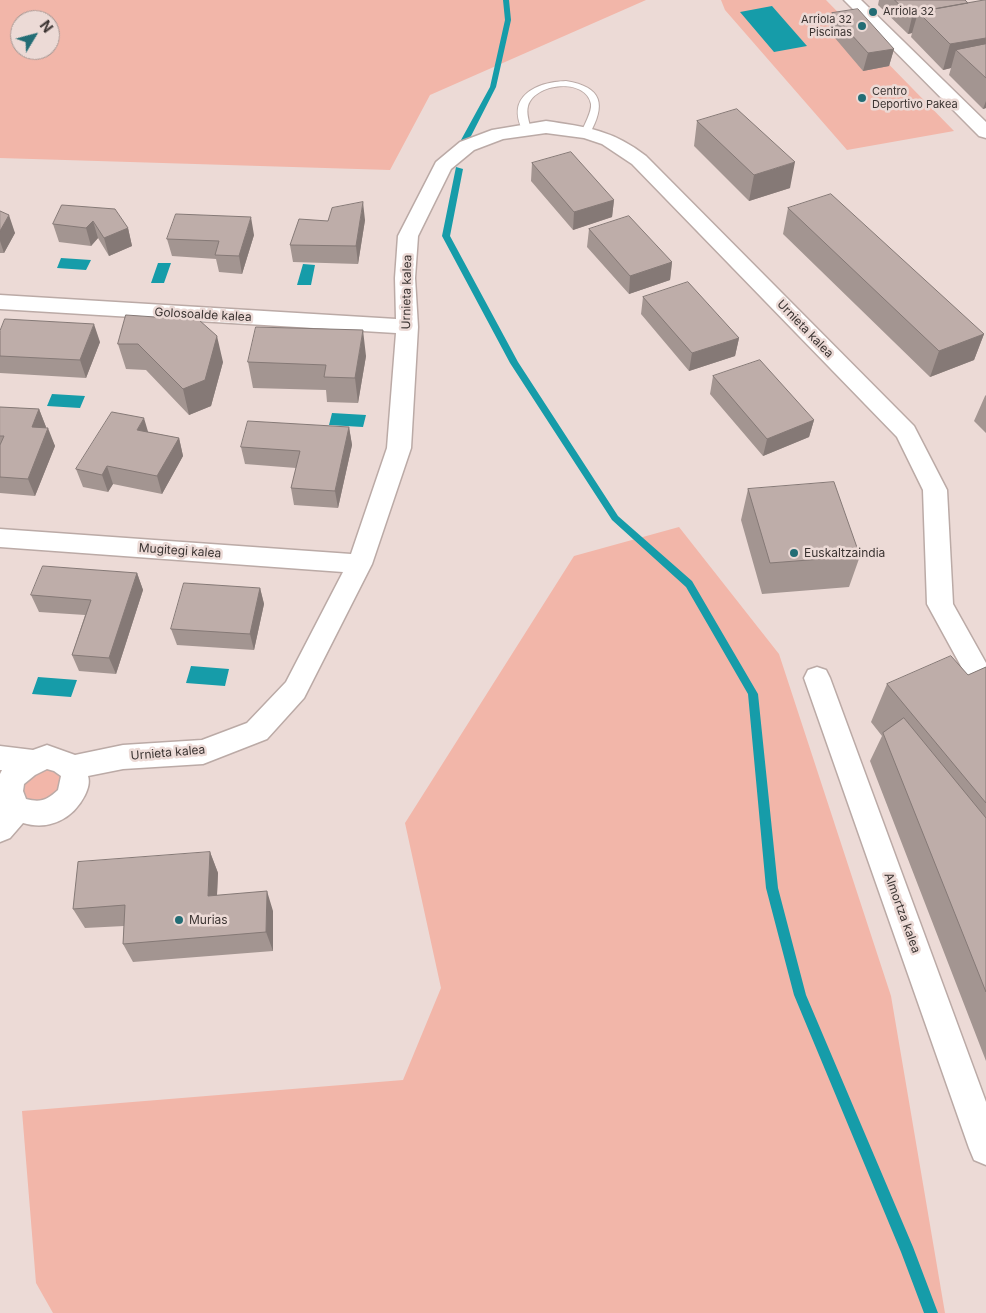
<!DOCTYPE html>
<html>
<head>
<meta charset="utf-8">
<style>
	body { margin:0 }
	#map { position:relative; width:986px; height:1313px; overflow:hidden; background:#ecdad6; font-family:Inter,sans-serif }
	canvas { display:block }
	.north { position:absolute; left:10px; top:10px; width:50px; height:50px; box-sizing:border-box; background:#ecdad6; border:1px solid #a59894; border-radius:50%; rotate:53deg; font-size:14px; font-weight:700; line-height:20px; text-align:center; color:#3b3432 }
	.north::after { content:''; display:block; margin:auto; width:18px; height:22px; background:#236d75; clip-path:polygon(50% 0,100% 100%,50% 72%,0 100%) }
</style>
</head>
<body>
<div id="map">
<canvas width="986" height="1313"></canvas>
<div class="north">N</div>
</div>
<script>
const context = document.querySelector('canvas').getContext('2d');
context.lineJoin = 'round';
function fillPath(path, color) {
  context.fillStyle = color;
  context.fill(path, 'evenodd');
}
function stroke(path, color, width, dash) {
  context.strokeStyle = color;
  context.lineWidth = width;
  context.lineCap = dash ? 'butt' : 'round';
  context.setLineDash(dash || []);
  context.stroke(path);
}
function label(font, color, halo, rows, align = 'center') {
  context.font = font + ' Inter,sans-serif';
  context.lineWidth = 5;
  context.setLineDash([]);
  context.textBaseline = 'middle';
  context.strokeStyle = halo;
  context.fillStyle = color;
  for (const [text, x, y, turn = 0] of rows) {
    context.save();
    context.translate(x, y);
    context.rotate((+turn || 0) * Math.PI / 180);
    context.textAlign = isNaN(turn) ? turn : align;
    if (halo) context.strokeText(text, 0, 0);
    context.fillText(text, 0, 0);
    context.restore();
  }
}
fillPath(new Path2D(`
	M0,0H646L430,95L390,170L0,158ZM20,20H50V50H20Z
	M721,0H826L954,131L847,150L725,10Z
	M679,527L779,654L891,996L945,1313H53L36,1283L22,1111L403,1080L441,988L405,823L574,556Z
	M45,766L65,774L64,793L31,804C9,786 29,776 45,766Z`), '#f2b6a9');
fillPath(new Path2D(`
	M772,6L807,46L774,52L740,12Z
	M61,258L91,260L86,270L57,268Z
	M158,263H171L164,283H151Z
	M303,264L315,265L311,285H297Z
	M52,394L85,396L80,408L47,406Z
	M332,413L366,415L363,427L329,425Z
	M191,666L229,669L225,686L186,683Z
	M38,677L77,680L71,697L32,694Z`), '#169ca9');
fillPath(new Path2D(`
	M503,0H509L511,20L496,87L469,140L462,142L461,140L490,87L505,20Z
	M456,167L463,169L450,236L518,362L618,516L692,581L758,694L778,888L806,995L913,1247L938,1313H924L901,1252L794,995L766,888L748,694L686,587L612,520L510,363L442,236Z`), '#169ca9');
const lane = new Path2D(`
	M566,81C603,87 606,105 589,135L586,136L581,133C584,125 592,112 591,104C586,77 534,83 528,106C526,113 529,122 531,129L526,132L523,131C505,96 537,82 566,81Z`);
const street = new Path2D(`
	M844,0H861L986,122V138L979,136Z
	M546,121C586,127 613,130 646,156L914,426L947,490L953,604L986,663V691L977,688L968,679L927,604L923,490L897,437L632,164L602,144L584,138L546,133L503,139L474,150L451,169L418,236L415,278L418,327L411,448L372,564L304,698L267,739L203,764L123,769L88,776C90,782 88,789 85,795C73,819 49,831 23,823L10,838L0,842V774L2,770H0V746L33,750L47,745L75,755L123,745L202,740L247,723L286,682L343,572L0,547V529L351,554L387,448L396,333L0,309V295L396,319L395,278L398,236L436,162L460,142L492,130ZM47,769L54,771L61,776L58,790C47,800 41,803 26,799L23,791L24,784L35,775Z
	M817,667L826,670L830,678L986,1102V1165L974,1160L969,1148L804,678L808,670Z`);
stroke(lane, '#bbaaa6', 2);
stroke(street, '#bbaaa6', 3);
fillPath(lane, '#fff');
fillPath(street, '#fff');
fillPath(new Path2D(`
	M879,0H965L968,3L986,0V108L983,109L949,75L951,68L943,70L911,37L912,33L908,34L878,5Z
	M832,13L894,49L889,66L863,71L829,31Z
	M697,121L790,188L749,201L694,146Z
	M532,163L614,200L612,217L573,230L531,181Z
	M62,205L128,228L132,246L109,256L98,238L91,246L59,242L53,224Z
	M788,208L984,334L974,360L930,377L783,234Z
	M0,211L15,233L4,253H0Z
	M365,220L358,264L293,262L290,245L328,221Z
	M589,229L672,262L670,280L629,294L587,247Z
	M254,235L242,274L219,272L216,259L172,256L167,239Z
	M643,297L739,338L735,356L689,371L641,314Z
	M126,315L223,362L211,406L189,415L146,370L126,369L118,344Z
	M0,331L100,342L86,378L0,373Z
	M366,356L358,403L327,402L326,390L253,388L248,362Z
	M713,376L814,420L809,437L763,456L710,394Z
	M986,395V433L974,421L985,396Z
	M0,407L39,409L46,427V428L55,446L35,496L0,493Z
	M349,427L352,445L338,508L294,505L291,488L296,468L245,464L241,447Z
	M148,432L179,438L183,456L162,494L113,484L108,492L83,487L76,469Z
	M748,489L860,556L849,587L762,594L741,520Z
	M137,573L143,590L116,674L79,671L72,655L85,615L39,612L31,595Z
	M260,588L264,604L254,650L177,645L171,629Z
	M986,667V1061L870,761L882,736L871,722L887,684L968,675Z
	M210,852L218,873L217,895L273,911V951L133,962L123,944L124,926L85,928L73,909Z`), '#a39591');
fillPath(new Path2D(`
	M917,16L912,33L908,34L912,17Z
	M986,38V62L956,50L951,68L943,70L950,44Z
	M894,49L889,66L863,71L868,53Z
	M986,101V108L983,109Z
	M795,162L790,188L749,201L754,175Z
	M614,200L612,217L573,230L574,212Z
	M363,202L365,220L358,264L356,246Z
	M9,215L15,233L4,253L0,241V231Z
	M251,217L254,235L242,274L239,256Z
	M93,221L98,238L91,246L86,228Z
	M128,228L132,246L109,256L104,238Z
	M672,262L670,280L629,294L630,276Z
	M94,324L100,342L86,378L80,360Z
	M363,330L366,356L358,403L355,378Z
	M984,334L974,360L930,377L939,351Z
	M217,336L223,362L211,406L189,415L183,389Z
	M739,338L735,356L689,371L692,353Z
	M39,409L46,427L39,445L32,427Z
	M144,418L149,435L137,430Z
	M814,420L809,437L763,456L767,439Z
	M349,427L352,445L338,508L335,491Z
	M48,428L55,446L35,496L28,479Z
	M179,438L183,456L162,494L157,476Z
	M107,466L113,484L108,492L102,475Z
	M137,573L143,590L116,674L109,658Z
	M260,588L264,604L254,650L250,634Z
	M210,852L218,873L216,915L208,896Z
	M267,891L273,911V951L266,932Z`), '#857976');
const building = new Path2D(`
	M895,0H965L968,3L918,12L917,16L912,17Z
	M986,0V38L950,44L918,12Z
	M858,9L894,49L868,53L832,13Z
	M986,44V78L956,50Z
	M737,109L795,162L754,175L697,121Z
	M571,152L614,200L574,212L532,163Z
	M831,194L984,334L939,351L788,208Z
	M363,202L356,246L290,245L299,219L328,221L332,208Z
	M62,205L115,209L128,228L104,238L93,221L86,228L53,224Z
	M0,211L9,215L0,231Z
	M176,214L251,217L239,256L215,255L219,241L167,239Z
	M629,216L672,262L630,276L589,229Z
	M688,282L739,338L692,353L643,297Z
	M126,315L199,320L217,336L205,380L183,389L138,344H118Z
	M5,319L94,324L80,360L0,356V331Z
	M256,327L363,330L355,378L324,377L326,365L248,362Z
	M760,360L814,420L767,439L713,376Z
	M0,407L39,409L32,427L48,428L28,479L0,477V445L4,436H0Z
	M112,412L144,418L137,430L179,438L157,476L107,466L102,475L76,469Z
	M248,421L349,427L335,491L291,488L300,451L241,447Z
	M834,482L860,556L770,563L748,489Z
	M43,566L137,573L109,658L72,655L91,600L31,595Z
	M184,583L260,588L250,634L171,629Z
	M951,656L968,675L986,667V803L887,684Z
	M904,718L986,818V992L883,733Z
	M210,852L208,896L267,891L266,932L123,944L125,905L73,909L78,862Z`);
fillPath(building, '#beada9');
stroke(building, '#857976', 1);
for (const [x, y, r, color] of [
	[873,12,5,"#236d75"],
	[862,26,5,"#236d75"],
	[862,98,5,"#236d75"],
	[794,553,5,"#236d75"],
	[179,920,5,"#236d75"]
]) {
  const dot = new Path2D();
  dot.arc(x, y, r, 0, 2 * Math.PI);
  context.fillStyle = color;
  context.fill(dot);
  stroke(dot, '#ecdad6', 2);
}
label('11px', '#3b3432', '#ecdad6', [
	["Arriola 32",883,12],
	["Arriola 32",852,20,"right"],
	["Piscinas",852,33,"right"],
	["Centro",872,92],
	["Deportivo Pakea",872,105]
], 'left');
label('12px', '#3b3432', '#ecdad6', [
	["Urnieta kalea",407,292,-89],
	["Golosoalde kalea",203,315,3],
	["Urnieta kalea",805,329,46],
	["Mugitegi kalea",180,551,4],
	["Urnieta kalea",168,753,-5],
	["Almortza kalea",902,913,70]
]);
label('12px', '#3b3432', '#ecdad6', [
	["Euskaltzaindia",804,553],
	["Murias",189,920]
], 'left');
</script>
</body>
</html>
